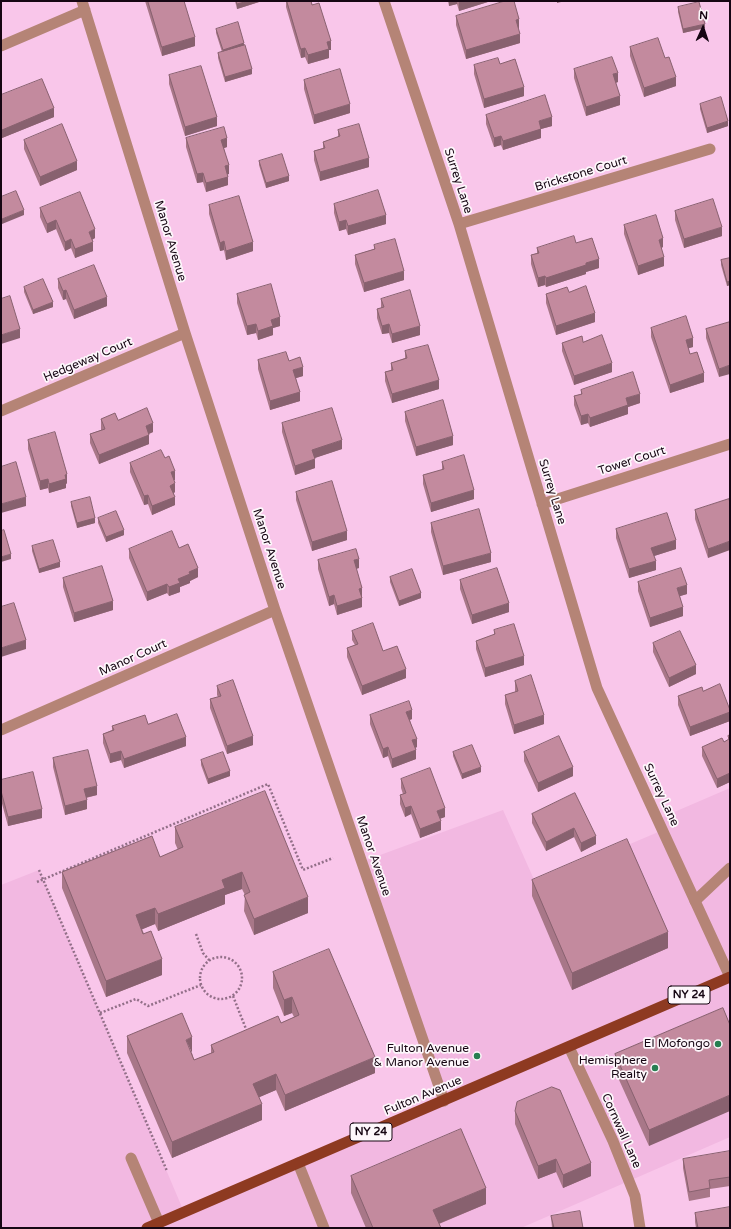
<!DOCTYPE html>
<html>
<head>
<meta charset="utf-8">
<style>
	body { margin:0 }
	#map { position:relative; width:731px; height:1229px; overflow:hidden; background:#f9c6ea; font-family:"Varela Round",sans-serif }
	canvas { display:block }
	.frame { position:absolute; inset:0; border:2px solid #160613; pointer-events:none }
	.north { position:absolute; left:683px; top:8px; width:40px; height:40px; -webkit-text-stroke:3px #fdf7fb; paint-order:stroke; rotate:3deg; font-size:11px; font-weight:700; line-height:16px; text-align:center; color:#160613 }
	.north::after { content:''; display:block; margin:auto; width:14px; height:18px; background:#160613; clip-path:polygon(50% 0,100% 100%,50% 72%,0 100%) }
</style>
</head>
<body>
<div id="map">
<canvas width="731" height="1229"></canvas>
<div class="frame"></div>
<div class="north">N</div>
</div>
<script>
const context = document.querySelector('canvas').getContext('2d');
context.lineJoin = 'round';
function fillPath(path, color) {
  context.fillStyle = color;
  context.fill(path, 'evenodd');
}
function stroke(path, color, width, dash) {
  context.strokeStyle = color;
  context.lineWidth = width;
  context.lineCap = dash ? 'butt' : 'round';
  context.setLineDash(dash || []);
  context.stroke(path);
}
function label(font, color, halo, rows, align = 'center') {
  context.font = font + ' "Varela Round",sans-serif';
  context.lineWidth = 3.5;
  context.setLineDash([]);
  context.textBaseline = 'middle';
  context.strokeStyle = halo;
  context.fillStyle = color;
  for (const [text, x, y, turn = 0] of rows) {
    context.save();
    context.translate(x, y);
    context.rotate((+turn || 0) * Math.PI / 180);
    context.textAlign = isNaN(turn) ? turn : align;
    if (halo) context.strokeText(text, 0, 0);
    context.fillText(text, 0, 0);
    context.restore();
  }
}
fillPath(new Path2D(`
	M730,788V1137L521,1228H1V885L39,870L184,1212L443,1101L361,862L503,810L536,884L663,830L658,819Z`), '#f2b8e1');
stroke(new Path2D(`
	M39,870L167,1171
	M37,882L268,784L303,870L333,858
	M196,934L203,953L209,960
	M200 978a21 21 0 1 1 42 0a21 21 0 1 1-42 0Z
	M233,996L246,1029
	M100,1013L136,999L148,1006L201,985`), '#926f88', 2.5, [2, 2]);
stroke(new Path2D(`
	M695,901L730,868
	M131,1158L159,1223`), '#b58476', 11);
stroke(new Path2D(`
	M82,1L185,333L275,610L444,1101
	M384,1L459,224L597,688L730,977
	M1,46L85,10
	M459,224L710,149
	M1,411L185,333
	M542,504L730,444
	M1,730L275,610
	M569,1047L613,1141L635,1196L640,1228
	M298,1163L324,1228`), '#b58476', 11);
stroke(new Path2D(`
	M147,1228L730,977`), '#8e3a21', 11);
fillPath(new Path2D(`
	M145,1H184L195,46L162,56Z
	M235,1H259V2L237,9Z
	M286,1H311L331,50H329V58L308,64L305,57L301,58L286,7Z
	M448,1H491L459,11L457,4L449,6Z
	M678,7L705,28L683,33L678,12Z
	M456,16L519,28H518L520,43L466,59L456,25Z
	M216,29L244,45L252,74L225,82L218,58V53L222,52L216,33Z
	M630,47L665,58L676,86L644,97L630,56Z
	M500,64L524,96L484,108L474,74V65Z
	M574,69L618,82L616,83L620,105L586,116L574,78Z
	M169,75L217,126L185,136L169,84Z
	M304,80L350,113L314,124L304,89Z
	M1,95L54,117L2,138L1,137Z
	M700,104L728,126L707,133L700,109Z
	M486,115L552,126L541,129V138L503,150L501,145L494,147L486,124Z
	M338,130L369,167L320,181L314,160V151L323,148V142L338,137Z
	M186,138L227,147L224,148L229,174H227L228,185L206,192L203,182L197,183L186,147Z
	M24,140L77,170L40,186L24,149Z
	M259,161L289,181L266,188L259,165Z
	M334,204L386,224L348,235L346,229L339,231L334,213Z
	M209,205L253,251L226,260L224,250L220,251L209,214Z
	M40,208L95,238L92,240L93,251L75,258L71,248L65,251L56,229L47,233L40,217Z
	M675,211L722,236L684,248L675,220Z
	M624,225L663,247L661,248L664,266L638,275L624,234Z
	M576,243L599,268L586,272V274L546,287L545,285L538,287L531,264V255L537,253V248Z
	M374,245L404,280L364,292L355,264V255L374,249Z
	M730,258V285L727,286L721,265V260Z
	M58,279L107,306L74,319L66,299L63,300L58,288Z
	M24,287L53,307L33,314L24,292Z
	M569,292L595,322L556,335L546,303V294Z
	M237,294L280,326L273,328V335L258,340L256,333L247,335L237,303Z
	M381,299L420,335L392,343L389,333L382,334L377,318V309L381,308Z
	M730,322L719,377L706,338V329Z
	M651,328L693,347L688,348L690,354L704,382L670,393L651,337Z
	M562,343L612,372L574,385L562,351Z
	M405,351L439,389L392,403L385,381V372L391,370V363L405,358Z
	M258,360L289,361L303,376L296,378L300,401L270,410L258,369Z
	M581,390L640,403L628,407V414L590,427L588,423L581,425L574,405V396L581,394Z
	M405,412L453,445L416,456L405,421Z
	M101,419L118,420L153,432L149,434V444L99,464L90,443V434L101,430Z
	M282,423L342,449L314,458L315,468L295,475L282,432Z
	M28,440L67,483L66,484V488L49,493L48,488L40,490L28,449Z
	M442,462L474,499L431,512L423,484V475L442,470Z
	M130,463L175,480H174L175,492L174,493L175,505L152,515L148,504L144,505L130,472Z
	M296,492L347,540L312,551L296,500Z
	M729,499L708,558L695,519V510Z
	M71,502L95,523L77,528L71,506Z
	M98,518L124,535L106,542L98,523Z
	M431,523L491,562L443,575L431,532Z
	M616,529L676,549L654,556L656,570L629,578L616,538Z
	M32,546L60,567L39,573L32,551Z
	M179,548L198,577L190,581V583L180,587V592L169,596L167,593L147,601L129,558V549Z
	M318,560L359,568L356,569L362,597V607L337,615L334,604L329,606L318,569Z
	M390,577L421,598L399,606L390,582Z
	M63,578L113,610L74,622L63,587Z
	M460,580L509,612L472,624L460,589Z
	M638,582L687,594L680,596L683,616L650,627L638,591Z
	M494,630L524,665L485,677L476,649V641L494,635Z
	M352,631L383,651L406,678L362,695L347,657V648L355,645L352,640Z
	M653,643L696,674L669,687L653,652Z
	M515,681L544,724L514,734L505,704V695L515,692Z
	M217,686L253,745L227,754L210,708V699L218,697L217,695Z
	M678,696L730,710V721L690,736L678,705Z
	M370,715L412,719L410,720L417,747L415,748L416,759L392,768L388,756L383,758L370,724Z
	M148,724L186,746L124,768L121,760L110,763L103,743V734L112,730V726Z
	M730,735V782L717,788L702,756V747L724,742L728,740V736Z
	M453,752L481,772L462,779L453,756Z
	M524,752L573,776L538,792L524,761Z
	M53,758L97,795L86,798L87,809L65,815L53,767Z
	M201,760L230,776L208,784L201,765Z
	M401,779L445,817L440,818L441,830L420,838L411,814L405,817L400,804V795L403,794L401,788Z
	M1,780L42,818L8,826L1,800Z
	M575,793L596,844L581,852L574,837L546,851L532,823V814Z
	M175,827L308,913L254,935L244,911L245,895L242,889L225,895V904L158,931L155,924L142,929L162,975L106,997L62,888V872L160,857L178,850L175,843Z
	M532,880L668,948L572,990L532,896Z
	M273,972L375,1073L285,1111L276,1090L259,1097L262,1120L172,1158L127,1053V1036L192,1053L194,1060L211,1053V1045L281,1023L294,1017L292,1013L284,1016L273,988Z
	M723,1008L649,1146L615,1071V1054Z
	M515,1111L591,1176L563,1188L556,1172L538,1179L515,1124Z
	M730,1153V1186L710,1189V1197L689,1201L683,1168V1159Z
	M351,1176L486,1204L439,1224L441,1228H366L351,1193Z
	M695,1213L730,1228H696L695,1222Z
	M551,1216L583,1228H552Z`), '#a87788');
fillPath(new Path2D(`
	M248,1H259V2L237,9V4Z
	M449,1H457V4L449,6Z
	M461,1H491L459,11V2Z
	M557,1H565L557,3Z
	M519,19V28L516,29V20Z
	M705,24V28L683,33V29Z
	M520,34V43L466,59V50Z
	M195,37V46L162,56V47Z
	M331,41V50H329V58L308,64V55L327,42Z
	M244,43V48L223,54V50Z
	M305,48V57L301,58V49Z
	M252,69V74L225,82V77Z
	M618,73V82L613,83V74Z
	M676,77V86L644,97V88Z
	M524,87V96L484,108V99Z
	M620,96V105L586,116V107Z
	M350,104V113L314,124V115Z
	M54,108V117L2,138V130Z
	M217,117V126L185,136V127Z
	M552,117V126L541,129V138L503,150V141L539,121Z
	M728,121V126L707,133V128Z
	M501,136V145L494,147V138Z
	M227,138V147L221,149V140Z
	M369,158V167L320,181V172Z
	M77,161V170L40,186V177Z
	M229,165V174L225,175V166Z
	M203,173V182L197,183V174Z
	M289,176V181L266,188V183Z
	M228,177V185L206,192V183Z
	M24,210V215L2,224V219Z
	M386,215V224L348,235V226Z
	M56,220V229L47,233V224Z
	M346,220V229L339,231V222Z
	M722,227V236L684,248V239Z
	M95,229V238L89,241V232Z
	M663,238V247L659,249V240Z
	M71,239V248L65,251V242Z
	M224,241V250L220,251V243Z
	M93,242V251L75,258V249Z
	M253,242V251L226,260V251Z
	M664,257V266L638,275V266Z
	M599,259V268L586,272V274L546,287V278L586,263Z
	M404,271V280L364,292V283Z
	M545,276V285L538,287V278Z
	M730,281V285L727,286V282Z
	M66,290V299L63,300V291Z
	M107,297V306L74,319V310Z
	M53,302V307L33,314V310Z
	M595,313V322L556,335V326Z
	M280,317V326L273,328V335L258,340V331L271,320Z
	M256,324V333L247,335V326Z
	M389,324V333L382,334V326Z
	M420,326V335L392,343V334Z
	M20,329V338L1,344V335Z
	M693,338V347L686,349V340Z
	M612,363V372L574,385V376Z
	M730,365V374L719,377V369Z
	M303,367V376L293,379V370Z
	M704,373V382L670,393V385Z
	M439,380V389L392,403V394Z
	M300,392V401L270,410V401Z
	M640,394V403L628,407V414L590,427V418L626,398Z
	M588,414V423L581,425V416Z
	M153,423V432L146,435V426Z
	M149,435V444L99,464V455Z
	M453,436V445L416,456V447Z
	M342,440V449L312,459V450Z
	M315,459V468L295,475V466Z
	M175,471V480L171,481V472Z
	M67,474V483L66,484V488L49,493V484Z
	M48,479V488L40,490V481Z
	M175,483V492L170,495V486Z
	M474,490V499L431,512V503Z
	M148,495V504L144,505V496Z
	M26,497V506L1,513V504Z
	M175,497V505L152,515V506Z
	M95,518V523L77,528V523Z
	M124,530V535L106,542V537Z
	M347,531V540L312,551V542Z
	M676,540V549L651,557V548Z
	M730,541V550L708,558V549Z
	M491,553V562L443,575V566Z
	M11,554V559L1,562V557Z
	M359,559V568L354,569V560Z
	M656,561V570L629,578V569Z
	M60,562V567L39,573V569Z
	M198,568V577L190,581V583L180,587V592L169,596V587L178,579L189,572Z
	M167,584V593L147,601V592Z
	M687,585V594L677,597V588Z
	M362,588V597L359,598V589Z
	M421,593V598L399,606V601Z
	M334,595V604L329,606V597Z
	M362,598V607L337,615V606Z
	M113,601V610L74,622V613Z
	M509,603V612L472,624V615Z
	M683,607V616L650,627V618Z
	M26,640V649L1,657V648Z
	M524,656V665L485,677V668Z
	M696,665V674L669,687V678Z
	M406,669V678L362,695V686Z
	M412,710V719L406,721V712Z
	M730,712V721L690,736V727Z
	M544,715V724L514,734V725Z
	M253,736V745L227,754V746Z
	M186,737V746L124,768V759Z
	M417,739V747L412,749V740Z
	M388,747V756L383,758V749Z
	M416,750V759L392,768V759Z
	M121,751V760L110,763V754Z
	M481,767V772L462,779V774Z
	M573,767V776L538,792V783Z
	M230,771V776L208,784V779Z
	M730,773V782L717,788V779Z
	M97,786V795L84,798V789Z
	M87,800V809L65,815V806Z
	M411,806V814L405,817V808Z
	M445,808V817L437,820V811Z
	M42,809V818L8,826V817Z
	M441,821V830L420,838V829Z
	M574,828V837L546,851V842Z
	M596,836V844L581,852V843Z
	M242,872V889L225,895V904L158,931V914L222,880Z
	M308,897V913L254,935V919Z
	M155,908V924L136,932V915Z
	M668,932V948L572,990V973Z
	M162,959V975L106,997V981Z
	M292,997V1013L284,1016V1000Z
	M192,1037V1053L186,1040Z
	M375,1057V1073L285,1111V1095Z
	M276,1074V1090L253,1100V1084Z
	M730,1095V1111L649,1146V1130Z
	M262,1104V1120L172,1158V1142Z
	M556,1159V1172L538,1179V1166Z
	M591,1163V1176L563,1188V1175Z
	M486,1188V1204L433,1226V1210Z`), '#88616f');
const building = new Path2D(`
	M148,1H184L195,37L162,47Z
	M237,1H248L237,4Z
	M287,1H311L312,5L319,3L331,41L327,42L329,49L308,55L305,48L301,49Z
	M505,1H514L519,19L516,20L520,34L466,50L456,16Z
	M699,2L705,24L683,29L678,7Z
	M238,22L244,43L223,50L216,29Z
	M658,38L665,58L669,57L676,77L644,88L630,47Z
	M245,45L252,69L225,77L218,53Z
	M612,57L618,73L613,74L620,96L586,107L574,69Z
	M498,58L500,64L515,59L524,87L484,99L474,65Z
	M201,66L217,117L185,127L169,75Z
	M340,69L350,104L314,115L304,80Z
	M42,79L54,108L2,130L1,128V95Z
	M545,95L552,117L539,121L541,129L503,141L501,136L494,138L486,115Z
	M721,97L728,121L707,128L700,104Z
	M62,124L77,161L40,177L24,140Z
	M359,124L369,158L320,172L314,151L325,148L323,142L340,136L338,130Z
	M224,127L227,138L221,140L229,165L225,166L228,177L206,183L203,173L197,174L186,138Z
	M282,154L289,176L266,183L259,161Z
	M378,190L386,215L348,226L346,220L339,222L334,204Z
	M16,191L24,210L2,219L1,217V197Z
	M80,192L95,229L89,232L93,242L75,249L71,239L65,242L56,220L47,224L40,208Z
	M239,196L253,242L226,251L224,241L220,243L209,205Z
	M713,199L722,227L684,239L675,211Z
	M656,215L663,238L659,240L664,257L638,266L624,225Z
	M574,236L576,243L592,238L599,259L586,263V265L546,278L545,276L538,278L531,255L539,253L537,248Z
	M395,239L404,271L364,283L355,255L375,249L374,245Z
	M730,258V281L727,282L721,260Z
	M94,265L107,297L74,310L66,290L63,291L58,279Z
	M43,279L53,302L33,310L24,287Z
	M271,284L280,317L271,320L273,326L258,331L256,324L247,326L237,294Z
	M586,286L595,313L556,326L546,294L567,287L569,292Z
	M410,290L420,326L392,334L389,324L382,326L377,309L384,307L381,299Z
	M10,296L20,329L1,335V299Z
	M686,316L693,338L686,340L690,354L697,352L704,373L670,385L651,328Z
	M730,322V365L719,369L706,329Z
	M602,335L612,363L574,376L562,343L582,336L583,342Z
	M428,345L439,380L392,394L385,372L393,370L391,363L407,358L405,351Z
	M286,352L289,361L300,357L303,367L293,370L300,392L270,401L258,360Z
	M633,372L640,394L626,398L628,405L590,418L588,414L581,416L574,396L582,394L581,390Z
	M443,400L453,436L416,447L405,412Z
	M147,408L153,423L146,426L149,435L99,455L90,434L105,429L101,419L115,413L118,420Z
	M332,408L342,440L312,450L315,459L295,466L282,423Z
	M55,432L67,474L65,475L66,479L49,484L48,479L40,481L28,440Z
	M161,450L165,458L169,456L175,471L171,472L175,483L170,486L175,497L152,506L148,495L144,496L130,463Z
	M464,455L474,490L431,503L423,475L444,469L442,462Z
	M16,462L26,497L1,504V467Z
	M332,481L347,531L312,542L296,492Z
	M90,497L95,518L77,523L71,502Z
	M729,499L730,503V541L708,549L695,510Z
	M479,509L491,553L443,566L431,523Z
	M116,511L124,530L106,537L98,518Z
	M667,513L676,540L651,548L656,561L629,569L616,529Z
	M4,530L11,554L1,557V531Z
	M172,531L179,548L188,544L198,568L189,572L190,574L178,579L180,583L169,587L167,584L147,592L129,549Z
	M53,540L60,562L39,569L32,546Z
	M356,549L359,559L354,560L362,588L359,589L362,598L337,606L334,595L329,597L318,560Z
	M102,566L113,601L74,613L63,578Z
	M497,568L509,603L472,615L460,580Z
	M681,568L687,585L677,588L683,607L650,618L638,582Z
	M412,569L421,593L399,601L390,577Z
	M14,603L26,640L1,648V607Z
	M373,623L383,651L397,646L406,669L362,686L347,648L358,644L352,631Z
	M514,624L524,656L485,668L476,641L495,634L494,630Z
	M680,631L696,665L669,678L653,643Z
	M531,675L544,715L514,725L505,695L518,691L515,681Z
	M233,680L253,736L227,746L210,699L221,696L217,686Z
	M720,684L730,710V712L690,727L678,696L702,687L703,691Z
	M409,701L412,710L406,712L417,739L412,740L416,750L392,759L388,747L383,749L370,715Z
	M177,714L186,737L124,759L121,751L110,754L103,734L114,730L112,726L145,715L148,724Z
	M730,735V773L717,779L702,747L722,738L724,742L729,739L728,736Z
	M559,736L573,767L538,783L524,752Z
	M472,745L481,767L462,774L453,752Z
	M88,750L97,786L84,789L87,800L65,806L53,758Z
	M223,752L230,771L208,779L201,760Z
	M430,768L445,808L437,811L441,821L420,829L411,806L405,808L400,795L406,793L401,779Z
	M33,772L42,809L8,817L1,791V780Z
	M265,791L308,897L254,919L244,895L250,892L242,872L222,880L225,888L158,914L155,908L136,915L143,934L151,931L162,959L106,981L62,872L152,836L160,857L183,847L175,827Z
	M575,793L596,836L581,843L574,828L546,842L532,814Z
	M627,839L668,932L572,973L532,880Z
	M329,949L375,1057L285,1095L276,1074L253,1084L262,1104L172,1142L127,1036L182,1013L192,1037L186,1040L194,1060L214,1052L211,1045L278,1016L281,1023L299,1015L292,997L284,1000L273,972Z
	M723,1008L730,1025V1095L649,1130L615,1054Z
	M552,1087L560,1090L591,1163L563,1175L556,1159L538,1166L515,1111L517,1102Z
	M461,1129L486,1188L433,1210L441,1228H373L351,1176Z
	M730,1151V1177L709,1180L710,1188L689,1192L683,1159Z
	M730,1207V1228H698L695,1213Z
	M580,1211L583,1228H554L551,1216Z`);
fillPath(building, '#c38a9e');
stroke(building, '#88616f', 1);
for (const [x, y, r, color] of [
	[718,1044,4,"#277e51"],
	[477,1056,4,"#277e51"],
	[655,1068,4,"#277e51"]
]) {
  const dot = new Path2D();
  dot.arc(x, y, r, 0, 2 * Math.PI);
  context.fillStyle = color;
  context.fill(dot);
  stroke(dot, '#fdf7fb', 1.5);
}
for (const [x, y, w] of [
	[689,995,42],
	[371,1132,42]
]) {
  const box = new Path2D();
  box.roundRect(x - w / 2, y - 9, w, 18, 3);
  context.fillStyle = '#fdf7fb';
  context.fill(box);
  stroke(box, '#160613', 1);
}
label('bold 11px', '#160613', null, [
	["NY 24",689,995],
	["NY 24",371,1132]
]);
label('12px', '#160613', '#fdf7fb', [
	["Brickstone Court",581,174,-17],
	["Surrey Lane",458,181,72],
	["Manor Avenue",170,241,73],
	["Hedgeway Court",88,360,-23],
	["Tower Court",632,461,-18],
	["Surrey Lane",552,492,73],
	["Manor Avenue",269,549,72],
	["Manor Court",133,658,-24],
	["Surrey Lane",661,795,65],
	["Manor Avenue",373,856,71],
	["Fulton Avenue",423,1096,-23],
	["Cornwall Lane",621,1131,66]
]);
label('12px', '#160613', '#fdf7fb', [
	["El Mofongo",710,1044],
	["Fulton Avenue",469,1049],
	["& Manor Avenue",469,1063],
	["Hemisphere",647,1061],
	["Realty",647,1075]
], 'right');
</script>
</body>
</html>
